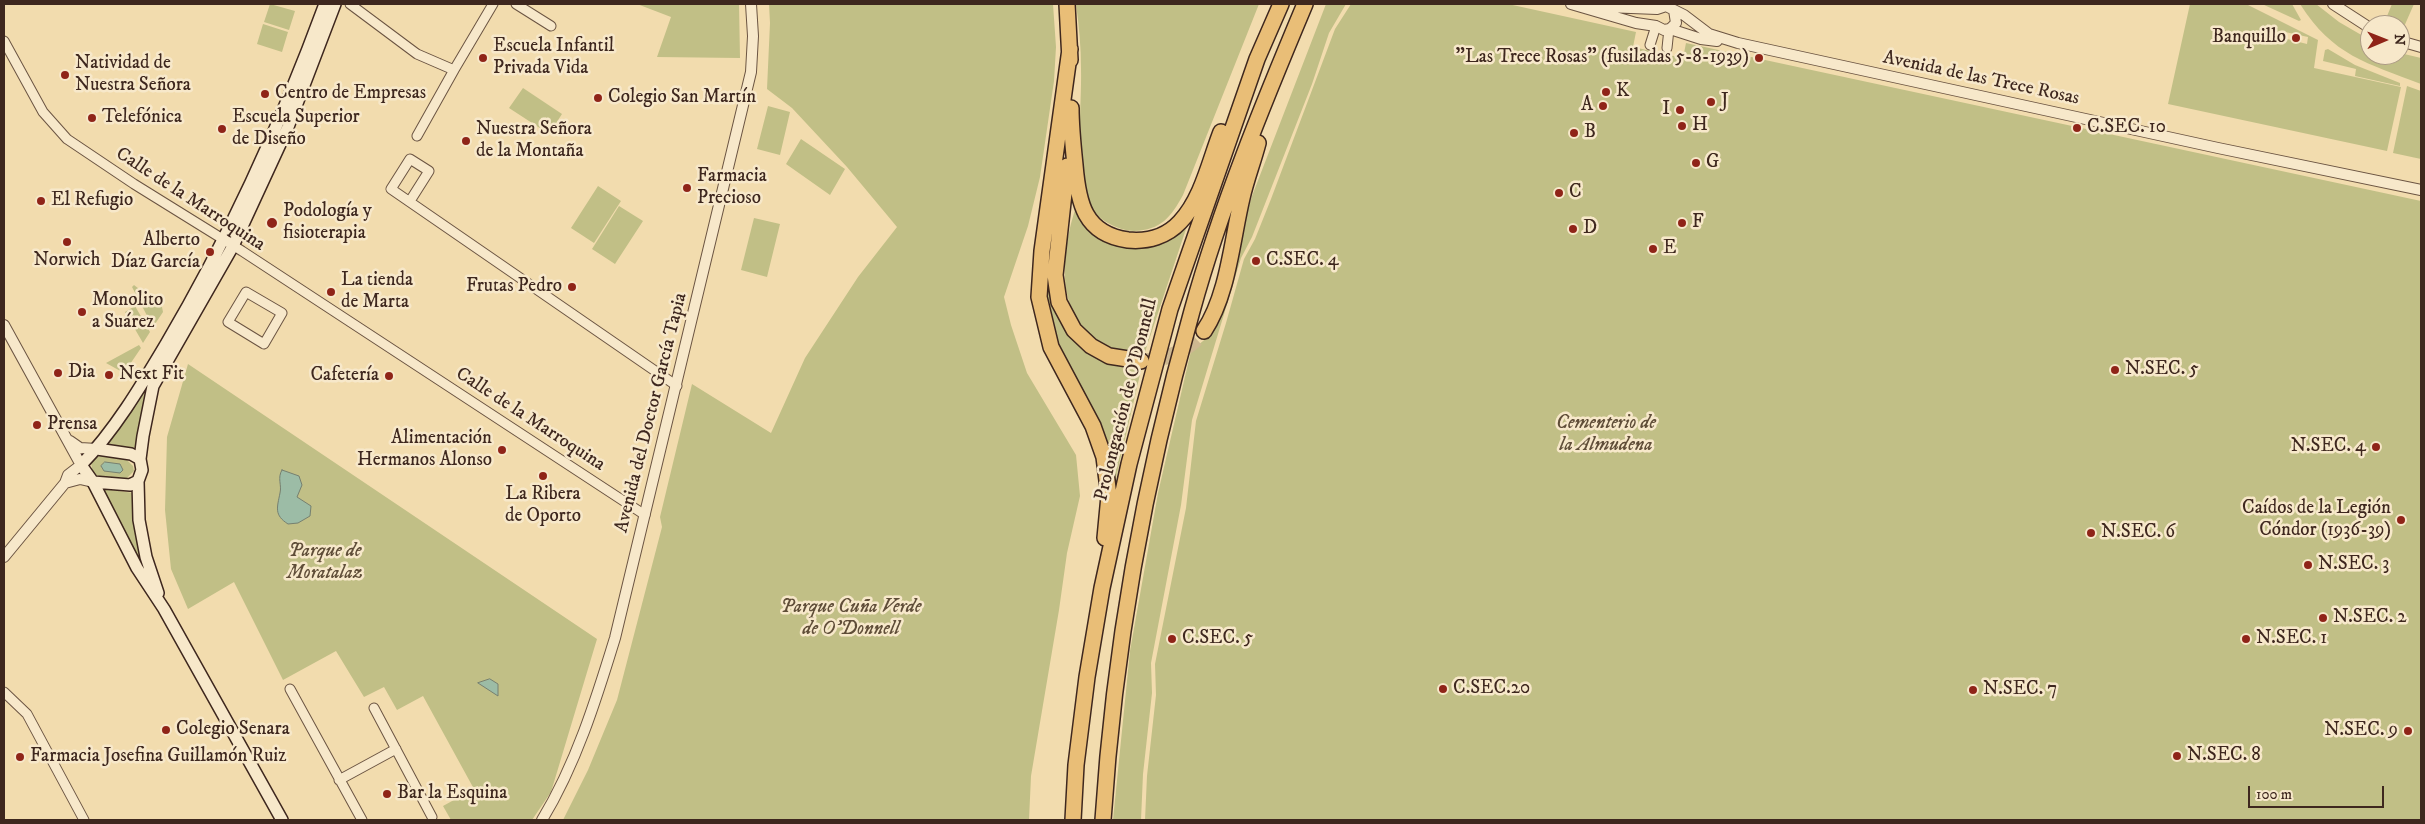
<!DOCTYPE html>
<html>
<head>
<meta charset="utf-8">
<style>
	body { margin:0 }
	#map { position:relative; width:2425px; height:824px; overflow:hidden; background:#f2dcae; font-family:"IM FELL DW Pica",serif }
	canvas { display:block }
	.frame { position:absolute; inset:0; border:5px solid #3e271e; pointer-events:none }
	.north { position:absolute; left:2360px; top:15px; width:50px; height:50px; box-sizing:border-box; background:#f7e8ca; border:1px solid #ad9b85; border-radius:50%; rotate:89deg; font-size:14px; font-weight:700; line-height:20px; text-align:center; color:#3e271e }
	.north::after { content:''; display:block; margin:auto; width:18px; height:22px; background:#8f2418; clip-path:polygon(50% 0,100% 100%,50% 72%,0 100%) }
	.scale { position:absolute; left:2248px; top:786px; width:136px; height:22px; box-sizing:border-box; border:2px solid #3e271e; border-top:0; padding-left:6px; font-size:15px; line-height:18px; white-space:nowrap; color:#3e271e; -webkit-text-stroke:4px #f7e8ca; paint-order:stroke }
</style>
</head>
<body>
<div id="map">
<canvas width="2425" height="824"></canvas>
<div class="frame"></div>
<div class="north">N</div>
<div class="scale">100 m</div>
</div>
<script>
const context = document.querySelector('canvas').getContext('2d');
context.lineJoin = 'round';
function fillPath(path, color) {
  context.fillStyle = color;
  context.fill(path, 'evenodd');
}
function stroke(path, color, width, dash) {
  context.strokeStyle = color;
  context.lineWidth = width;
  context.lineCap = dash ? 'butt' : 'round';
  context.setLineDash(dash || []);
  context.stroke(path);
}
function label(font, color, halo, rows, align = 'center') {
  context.font = font + ' "IM FELL DW Pica",serif';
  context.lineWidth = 5;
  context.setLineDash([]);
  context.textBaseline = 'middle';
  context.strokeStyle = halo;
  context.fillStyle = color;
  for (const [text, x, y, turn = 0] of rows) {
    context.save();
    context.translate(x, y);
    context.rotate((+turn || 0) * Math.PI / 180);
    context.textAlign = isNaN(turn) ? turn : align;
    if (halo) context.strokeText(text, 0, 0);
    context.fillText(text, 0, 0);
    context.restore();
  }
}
fillPath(new Path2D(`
	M270,4L295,11L289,30L264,22Z
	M637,4H739L740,58L657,57L671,17Z
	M769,4H1053L1056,47L1054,81L1040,177L1028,226L1004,297L1011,325L1027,373L1076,455L1080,496L1067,553L1059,610L1031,776L1029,820H563L588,770L617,700L662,527L660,517L692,384L771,433L805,358L858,277L897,227L847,167L792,108L767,89L770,23Z
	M1076,4H1259L1183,195C1171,217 1161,230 1134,231C1119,231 1096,219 1089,205C1074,172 1082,106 1081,69C1081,47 1079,25 1076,4Z
	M1326,4H1346L1329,33L1312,84L1252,237L1241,258L1192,420L1181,505L1151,663L1152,693L1143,774L1141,820H1113L1130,651L1158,493L1187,368L1191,351L1209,336L1252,196Z
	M1351,4H1508L1636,32L1633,47L1683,58L1686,43L2421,201V820H1145L1147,776L1156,695L1155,664L1186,508L1196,421L1226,323L1244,259L1255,239L1271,199L1335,29Z
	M2190,4H2246L2318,40L2314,68L2401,87L2387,151L2168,104ZM2285,32L2308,37L2307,44L2283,38Z
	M2262,4H2292L2301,20L2299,21Z
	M2300,4H2316L2339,22L2370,40V55H2400V53L2421,58V84C2367,63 2333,56 2300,4Z
	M2392,4H2414L2403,29L2400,25L2385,21Z
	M263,24L288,32L282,52L257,44Z
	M2328,49L2355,65L2400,83V86L2355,76L2356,69L2323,61L2325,50Z
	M2407,86L2421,91V159L2393,153Z
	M523,88L562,114L549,134L509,108Z
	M768,106L790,112L780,155L757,149Z
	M801,139L845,169L830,195L786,164Z
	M1060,165L1056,308L1103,361L1120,366H1142L1115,482L1108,444L1090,405L1068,368L1050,330L1043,296Z
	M598,186L621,201L594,243L571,228Z
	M619,206L643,221L615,264L592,249Z
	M1075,210C1091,238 1123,254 1155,246C1166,243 1176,235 1186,229L1145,352C1133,352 1118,352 1107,347C1055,321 1060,257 1075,210Z
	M754,218L780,224L767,277L741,270Z
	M134,285L162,307L163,312L153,327L132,287Z
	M135,306L150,332L143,343L125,312Z
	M139,345L141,348L124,373L106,363Z
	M188,364L597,639L551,792L532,820H451L443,806L474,789L423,696L397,710L384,687L364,697L336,651L283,680L234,582L188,609L171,569L165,510L167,437Z
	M144,391L146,393L136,448L108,444Z
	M101,456L126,459L133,466L134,471L126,479L98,476L93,473L91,463L97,457Z
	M103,489L134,493L141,565L102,491Z`), '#c1bf86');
const water = new Path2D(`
	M105,462L120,464L123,470L120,473L104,471L101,466Z
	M282,470L299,476L302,485L297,497L311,506L310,516L298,523L288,524C274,515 277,508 280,493C282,485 277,478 282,470Z
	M490,679L498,684V696L478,683Z`);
fillPath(water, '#9cbca6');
stroke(water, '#768070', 1);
stroke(new Path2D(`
	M1141,361C1167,360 1188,351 1204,331`), '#ceb891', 15, [15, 8]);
const minor = new Path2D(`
	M350,4L417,54L454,70L417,136
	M516,4L551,26
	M4,41L43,112L67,139L134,184L242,251L645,515
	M1650,45L1656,26
	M1667,48L1669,29
	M454,70L493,4
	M410,201L429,171L410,159L391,189L677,386
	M246,292L282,313L264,344L228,322Z
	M290,689L362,820
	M4,692L27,714L84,820
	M374,708L432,817
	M339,780L396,749`);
const tertiary = new Path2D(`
	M1571,4L1636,23L1656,26L1664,30L1670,29L1676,23L1674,10
	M2333,4L2370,28
	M1580,6L1657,9L1666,6L1684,15L1709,34L1738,43L2218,148L2421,190
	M1670,29L1701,39L1717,41
	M2400,41L2421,47
	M4,325L81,465L68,475L65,483L4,557
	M70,441L80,448L97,449
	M65,483L80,479L93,482
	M542,820C576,764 596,700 615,638L751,72L753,36L751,4`);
const secondary = new Path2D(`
	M97,449L131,454L140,459
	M93,482L130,485L138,481
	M158,593L146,557L139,520L138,481L142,470L140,459L143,436L153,386L233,246L288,127L335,4
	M282,820L164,609L137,568L93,482L81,465C115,430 141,386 166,344C230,236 282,121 325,4`);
const motorway = new Path2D(`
	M1067,4L1070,60
	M1070,49L1042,251L1039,297L1051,347L1093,426L1104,457L1109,496L1105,538
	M1071,108C1071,127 1073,146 1075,165C1078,202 1084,234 1128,240C1148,242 1167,236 1180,222C1202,199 1210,160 1221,132
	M1067,166L1055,275L1059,302L1074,330L1091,346L1109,356L1141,361
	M1204,331C1228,295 1232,240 1242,198C1246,180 1253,162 1258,143
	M1073,820L1076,765L1087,677L1102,588L1129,464L1170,309L1257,59L1281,4
	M1103,820C1114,648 1145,477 1192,311C1221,206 1263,104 1305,4`);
stroke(minor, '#6b5442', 11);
stroke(tertiary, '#6b5442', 12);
stroke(secondary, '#3e271e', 14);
stroke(motorway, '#3e271e', 18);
stroke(minor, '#f7e8ca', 9);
stroke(tertiary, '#f7e8ca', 10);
stroke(secondary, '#f7e8ca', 11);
stroke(motorway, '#e9be77', 15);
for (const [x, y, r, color] of [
	[2296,38,5,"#8f2418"],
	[483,58,5,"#8f2418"],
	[1759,58,5,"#8f2418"],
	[65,75,5,"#8f2418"],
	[1606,92,5,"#8f2418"],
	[265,94,5,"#8f2418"],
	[598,98,5,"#8f2418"],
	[1711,102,5,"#8f2418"],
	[1603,106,5,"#8f2418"],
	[1680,110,5,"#8f2418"],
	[92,118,5,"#8f2418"],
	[1682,126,5,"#8f2418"],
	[2077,128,5,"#8f2418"],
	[222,129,5,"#8f2418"],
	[1574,133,5,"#8f2418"],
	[466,141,5,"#8f2418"],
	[1696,163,5,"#8f2418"],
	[687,188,5,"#8f2418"],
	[1559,193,5,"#8f2418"],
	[41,201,5,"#8f2418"],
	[272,223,6,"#8f2418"],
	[1682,223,5,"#8f2418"],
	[1573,229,5,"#8f2418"],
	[67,242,5,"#8f2418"],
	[1653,249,5,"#8f2418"],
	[210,252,5,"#8f2418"],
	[1256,261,5,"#8f2418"],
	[572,287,5,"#8f2418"],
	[331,292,5,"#8f2418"],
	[82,312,5,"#8f2418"],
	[2115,370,5,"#8f2418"],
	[58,373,5,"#8f2418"],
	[109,375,5,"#8f2418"],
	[389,376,5,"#8f2418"],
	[37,425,5,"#8f2418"],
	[2376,447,5,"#8f2418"],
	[502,450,5,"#8f2418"],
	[543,476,5,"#8f2418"],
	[2401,520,5,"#8f2418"],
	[2091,533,5,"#8f2418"],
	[2308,565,5,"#8f2418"],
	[2323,618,5,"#8f2418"],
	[1172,639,5,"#8f2418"],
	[2246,639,5,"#8f2418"],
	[1443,689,5,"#8f2418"],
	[1973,690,5,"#8f2418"],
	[166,730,5,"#8f2418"],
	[2408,731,5,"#8f2418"],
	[2177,756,5,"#8f2418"],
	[20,757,5,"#8f2418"],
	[387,794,5,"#8f2418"]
]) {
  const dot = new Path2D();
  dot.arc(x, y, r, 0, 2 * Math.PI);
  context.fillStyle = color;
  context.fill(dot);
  stroke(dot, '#f7e8ca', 2);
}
label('19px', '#3e271e', '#f7e8ca', [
	["Banquillo",2286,38,"right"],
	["Escuela Infantil",493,47],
	["Privada Vida",493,69],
	["\"Las Trece Rosas\" (fusiladas 5-8-1939)",1749,58,"right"],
	["Natividad de",75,64],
	["Nuestra Señora",75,86],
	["K",1616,92],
	["Centro de Empresas",275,94],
	["Colegio San Martín",608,98],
	["J",1721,102],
	["A",1593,106,"right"],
	["I",1670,110,"right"],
	["Telefónica",102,118],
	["Escuela Superior",232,118],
	["de Diseño",232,140],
	["H",1692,126],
	["C.SEC. 10",2087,128],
	["Nuestra Señora",476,130],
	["de la Montaña",476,152],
	["B",1584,133],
	["G",1706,163],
	["Farmacia",697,177],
	["Precioso",697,199],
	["C",1569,193],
	["El Refugio",51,201],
	["Podología y",283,212],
	["fisioterapia",283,234],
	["F",1692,223],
	["D",1583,229],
	["Alberto",200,241,"right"],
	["Díaz García",200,263,"right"],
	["E",1663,249],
	["Norwich",67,261,"center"],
	["C.SEC. 4",1266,261],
	["La tienda",341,281],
	["de Marta",341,303],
	["Frutas Pedro",562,287,"right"],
	["Monolito",92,301],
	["a Suárez",92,323],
	["N.SEC. 5",2125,370],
	["Dia",68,373],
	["Next Fit",119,375],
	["Cafetería",379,376,"right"],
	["Prensa",47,425],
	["Alimentación",492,439,"right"],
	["Hermanos Alonso",492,461,"right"],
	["N.SEC. 4",2366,447,"right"],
	["La Ribera",543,495,"center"],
	["de Oporto",543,517,"center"],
	["Caídos de la Legión",2391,509,"right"],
	["Cóndor (1936-39)",2391,531,"right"],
	["N.SEC. 6",2101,533],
	["N.SEC. 3",2318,565],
	["N.SEC. 2",2333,618],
	["C.SEC. 5",1182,639],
	["N.SEC. 1",2256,639],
	["C.SEC.20",1453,689],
	["N.SEC. 7",1983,690],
	["Colegio Senara",176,730],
	["N.SEC. 9",2398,731,"right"],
	["N.SEC. 8",2187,756],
	["Farmacia Josefina Guillamón Ruiz",30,757],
	["Bar la Esquina",397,794]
], 'left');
label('19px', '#3e271e', '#f7e8ca', [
	["Avenida de las Trece Rosas",1981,79,12],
	["Calle de la Marroquina",190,200,33],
	["Prolongación de O'Donnell",1127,400,-76],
	["Avenida del Doctor García Tapia",652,413,-76],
	["Calle de la Marroquina",530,420,33]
]);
label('italic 19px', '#5f4d38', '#f7e8ca', [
	["Cementerio de",1606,424],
	["la Almudena",1606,446],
	["Parque de",325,552],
	["Moratalaz",325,574],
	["Parque Cuña Verde",851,608],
	["de O'Donnell",851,630]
]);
</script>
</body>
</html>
